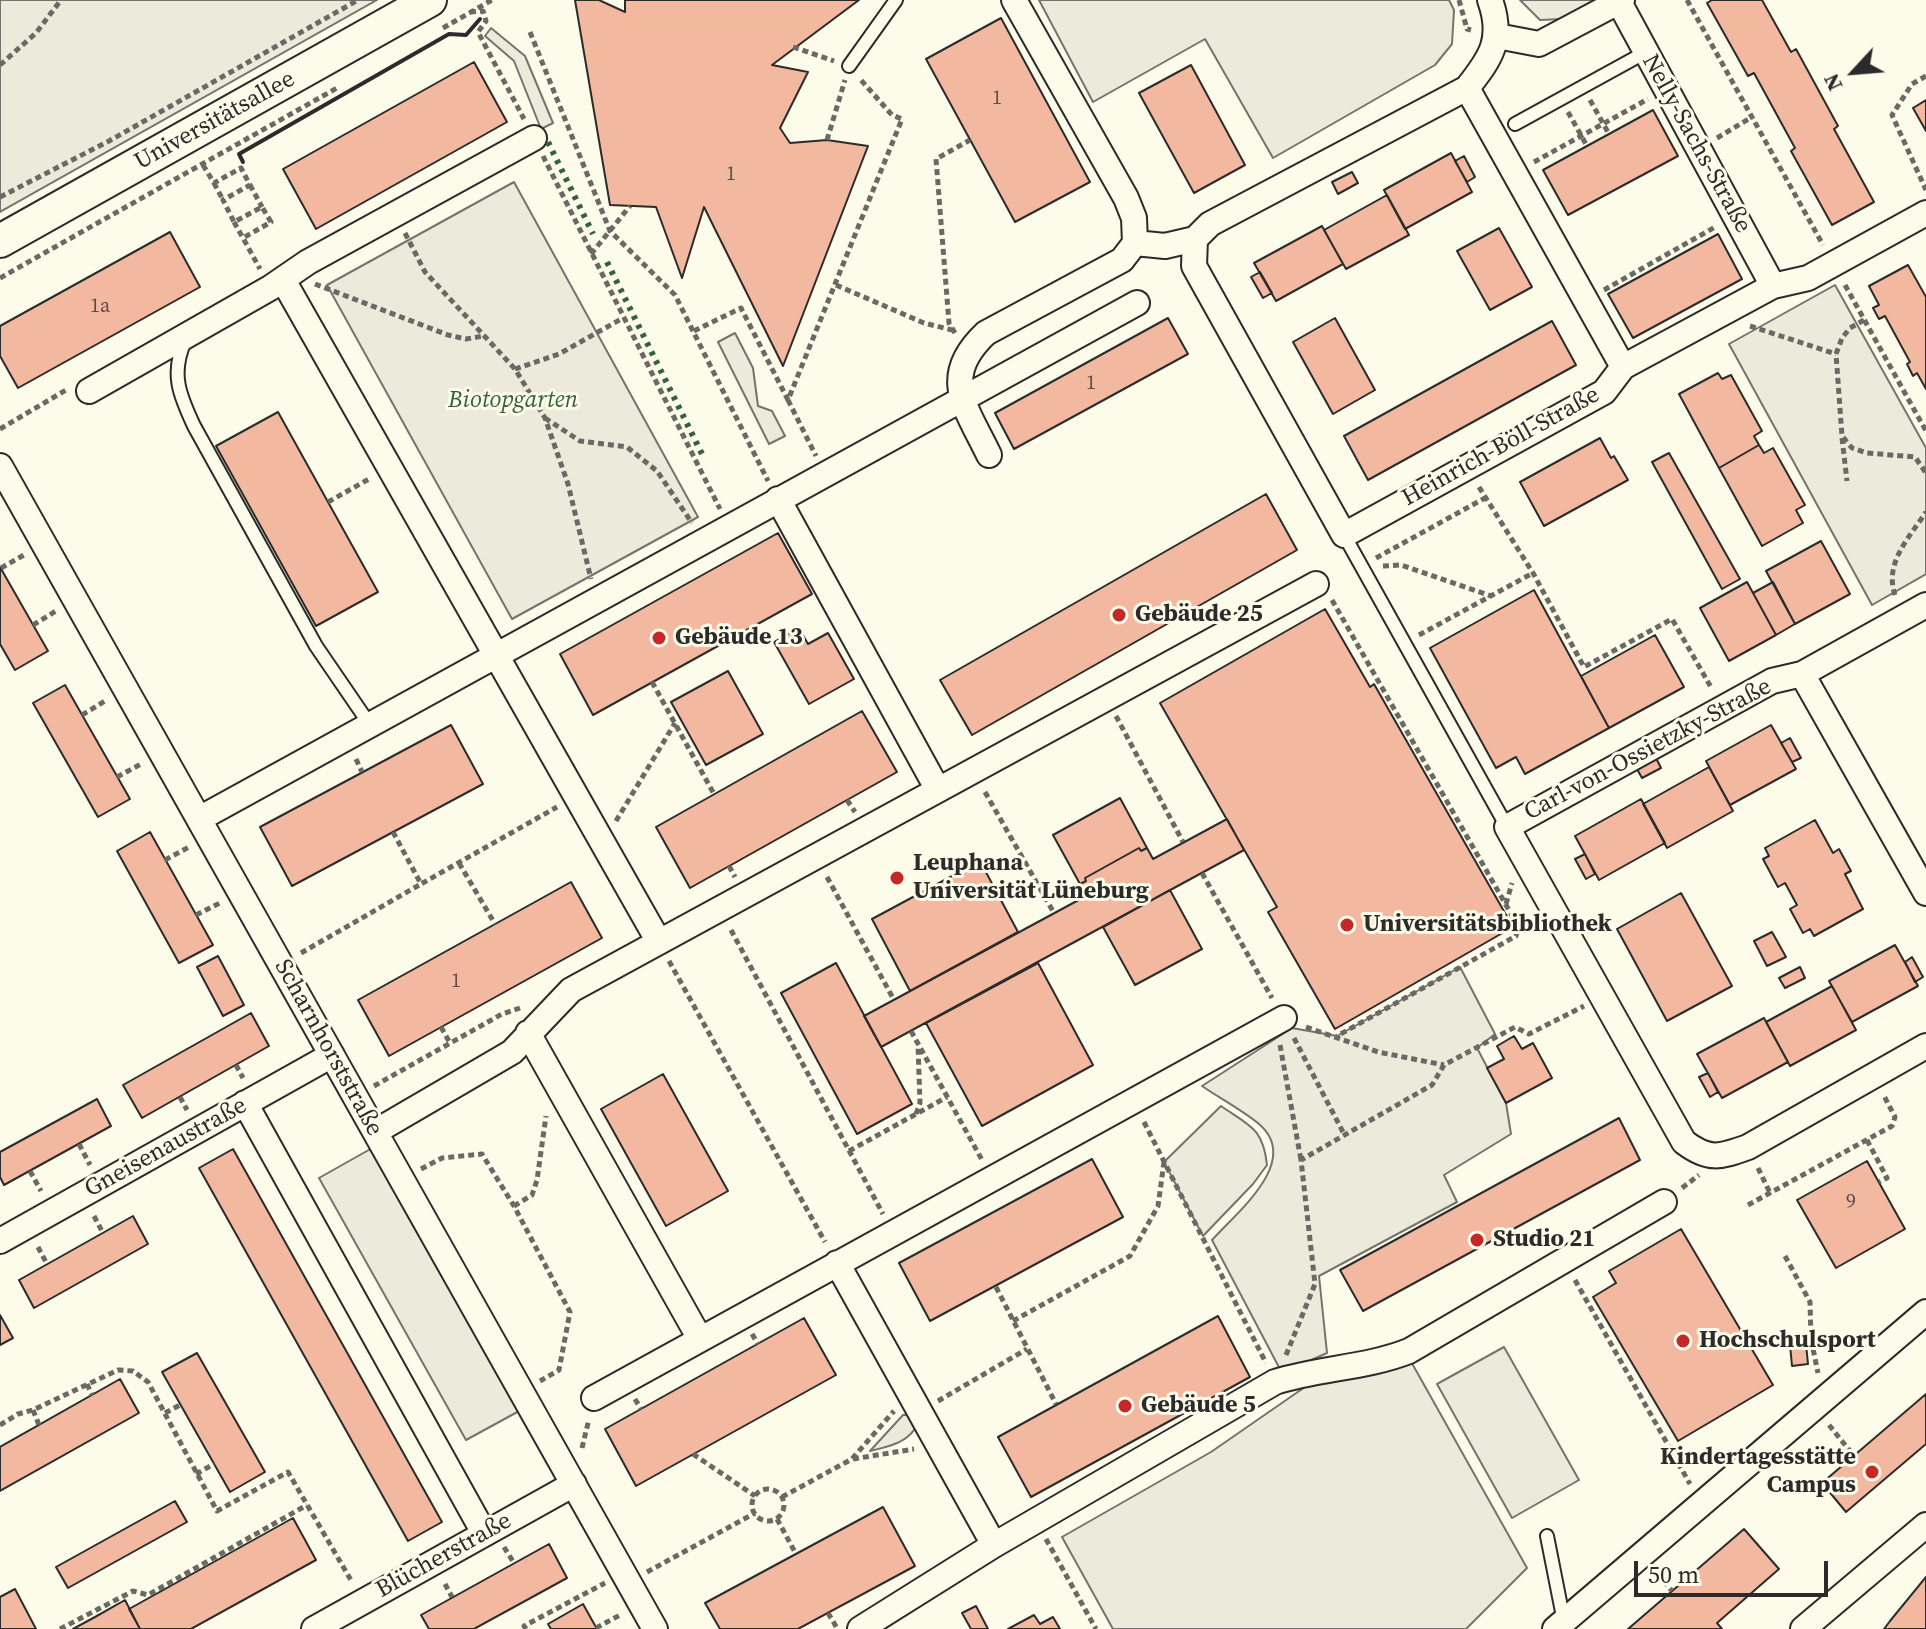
<!DOCTYPE html>
<html>
<head>
<meta charset="utf-8">
<style>
	body { margin:0 }
	#map { position:relative; width:1926px; height:1629px; overflow:hidden; background:#fdfbea; font-family:"Source Serif 4",serif }
	canvas { display:block }
	.north { position:absolute; left:1814px; top:32px; width:80px; height:80px; -webkit-text-stroke:6px #fdfbea; paint-order:stroke; rotate:244deg; font-size:22px; font-weight:700; line-height:32px; text-align:center; color:#2b2b2b }
	.north::after { content:''; display:block; margin:auto; width:28px; height:36px; background:#2b2b2b; clip-path:polygon(50% 0,100% 100%,50% 72%,0 100%) }
	.scale { position:absolute; left:1634px; top:1561px; width:194px; height:36px; box-sizing:border-box; border:4px solid #2b2b2b; border-top:0; padding-left:10px; font-size:24px; line-height:28px; white-space:nowrap; color:#2b2b2b; -webkit-text-stroke:6px #fdfbea; paint-order:stroke }
</style>
</head>
<body>
<div id="map">
<canvas width="1926" height="1629"></canvas>
<div class="north">N</div>
<div class="scale">50 m</div>
</div>
<script>
const context = document.querySelector('canvas').getContext('2d');
context.lineJoin = 'round';
function fillPath(path, color) {
  context.fillStyle = color;
  context.fill(path, 'evenodd');
}
function stroke(path, color, width, dash) {
  context.strokeStyle = color;
  context.lineWidth = width;
  context.lineCap = dash ? 'butt' : 'round';
  context.setLineDash(dash || []);
  context.stroke(path);
}
function label(font, color, halo, rows, align = 'center') {
  context.font = font + ' "Source Serif 4",serif';
  context.lineWidth = 6;
  context.setLineDash([]);
  context.textBaseline = 'middle';
  context.strokeStyle = halo;
  context.fillStyle = color;
  for (const [text, x, y, turn = 0] of rows) {
    context.save();
    context.translate(x, y);
    context.rotate((+turn || 0) * Math.PI / 180);
    context.textAlign = isNaN(turn) ? turn : align;
    if (halo) context.strokeText(text, 0, 0);
    context.fillText(text, 0, 0);
    context.restore();
  }
}
const green = new Path2D(`
	M0,0H377L0,212Z
	M1039,0H1449L1454,10L1452,44L1435,65L1273,158L1205,39L1093,102Z
	M1520,0H1596L1562,19L1540,20Z
	M491,28L525,56L553,123L541,129L514,61L485,36Z
	M514,182L698,517L512,619L327,285Z
	M1835,285L1926,448V574L1872,605L1729,344Z
	M735,333L753,368L758,406L772,411L785,436L769,444L718,342Z
	M1460,967L1495,1034L1477,1048L1506,1103L1511,1134L1444,1175L1457,1202L1319,1276L1327,1353L1282,1373L1212,1240C1237,1212 1302,1161 1259,1124C1242,1110 1221,1099 1202,1086L1292,1028L1337,1036Z
	M1221,1106C1250,1126 1263,1128 1267,1165L1253,1184L1203,1236L1164,1162Z
	M374,1147L521,1410L466,1440L319,1178Z
	M1504,1347L1579,1480L1512,1518L1437,1384Z
	M1409,1358L1527,1568L1466,1629H1113L1062,1537L1211,1452L1305,1387Z
	M903,1415H914L918,1424C908,1443 890,1446 870,1451Z`);
fillPath(green, '#ecebdb');
stroke(green, '#74746e', 2);
const building = new Path2D(`
	M575,0H599L625,12V0H859L772,65L808,72L780,128L790,143L827,140L868,146L783,366L704,207L682,278L656,207L610,205Z
	M1712,0H1762L1791,52L1796,49L1838,126L1834,129L1874,202L1832,225L1791,151L1795,148L1754,73L1748,76L1707,3Z
	M1001,18L1090,182L1015,222L926,59Z
	M474,62L507,122L316,229L283,169Z
	M1191,65L1245,165L1194,193L1139,93Z
	M1926,100V131L1913,108Z
	M1653,110L1678,156L1568,215L1543,170Z
	M1451,153L1472,192L1405,229L1384,190Z
	M1464,156L1475,177L1467,182L1455,161Z
	M1352,172L1358,183L1338,194L1332,182Z
	M1387,195L1409,235L1346,269L1324,230Z
	M1322,226L1343,264L1276,301L1254,263Z
	M1499,228L1532,287L1490,310L1457,251Z
	M170,232L200,287L18,388L0,356V326Z
	M1718,234L1742,279L1633,338L1608,294Z
	M1908,265L1926,297V389L1917,373L1913,376L1907,364L1910,362L1885,316L1879,319L1873,308L1879,305L1869,286Z
	M1260,272L1272,293L1263,298L1251,277Z
	M1168,318L1188,354L1014,449L995,413Z
	M1335,318L1375,390L1333,414L1293,342Z
	M1552,321L1576,365L1368,480L1344,436Z
	M1718,373L1722,379L1731,375L1762,431L1754,436L1759,445L1719,468L1679,394Z
	M278,412L378,592L316,626L216,446Z
	M1600,438L1611,458L1614,456L1628,480L1544,526L1520,482Z
	M1759,445L1764,453L1773,448L1805,505L1796,510L1803,523L1762,546L1719,468Z
	M1669,453L1740,579L1722,589L1652,462Z
	M1266,494L1297,550L972,735L940,680Z
	M778,533L812,594L593,715L560,654Z
	M1821,541L1850,594L1795,624L1766,571Z
	M0,567L48,651L15,670L0,644Z
	M1747,582L1776,635L1729,661L1700,608Z
	M1773,582L1795,624L1776,635L1753,593Z
	M1534,590L1609,728L1525,774L1516,757L1496,768L1430,648Z
	M1325,609L1370,687L1374,684L1513,927L1335,1029L1268,912L1277,907L1160,703Z
	M799,628L808,644L828,633L854,679L809,704L774,642Z
	M1655,635L1684,687L1609,728L1581,676Z
	M728,671L763,734L706,765L671,702Z
	M65,685L130,799L98,817L33,703Z
	M862,711L897,772L690,888L656,827Z
	M451,725L483,784L292,886L260,827Z
	M1771,725L1796,769L1730,805L1706,761Z
	M1790,738L1801,758L1792,762L1781,743Z
	M1656,758L1661,768L1642,778L1637,769Z
	M1709,767L1733,811L1667,848L1643,804Z
	M1120,798L1147,848L1141,851L1139,848L1085,878L1086,881L1080,884L1053,835Z
	M1641,799L1665,843L1599,880L1575,836Z
	M1227,819L1244,850L881,1047L864,1016L1086,896L1080,884L1086,881L1085,878L1139,848L1141,851L1147,848L1153,859Z
	M1815,820L1833,853L1839,849L1851,871L1845,874L1863,909L1814,936L1810,929L1803,933L1790,909L1797,905L1785,883L1778,887L1763,859L1769,856L1765,848Z
	M150,832L213,945L179,963L117,851Z
	M1585,854L1595,874L1586,879L1575,859Z
	M980,861L1018,932L910,991L872,919Z
	M571,882L602,938L389,1056L358,1000Z
	M1170,890L1202,949L1135,985L1103,927Z
	M1681,893L1732,986L1667,1021L1617,929Z
	M1772,932L1786,957L1767,966L1754,941Z
	M1895,945L1918,986L1852,1022L1829,981Z
	M218,956L244,1005L223,1016L197,967Z
	M1912,957L1923,977L1915,982L1905,962Z
	M836,963L912,1104L857,1134L781,993Z
	M1038,963L1093,1065L982,1126L926,1023Z
	M1800,967L1805,978L1785,988L1779,978Z
	M1832,986L1856,1030L1790,1066L1766,1022Z
	M251,1013L269,1046L142,1118L123,1085Z
	M1764,1018L1788,1062L1722,1098L1697,1054Z
	M1514,1036L1522,1049L1533,1043L1552,1078L1506,1103L1487,1068L1504,1059L1497,1046Z
	M1708,1073L1718,1092L1710,1097L1699,1077Z
	M663,1074L728,1191L666,1226L601,1109Z
	M97,1099L111,1126L4,1185L0,1177V1152Z
	M1619,1118L1640,1160L1363,1311L1340,1270Z
	M233,1149L442,1522L408,1541L199,1168Z
	M1092,1159L1123,1217L930,1321L899,1263Z
	M1867,1161L1905,1229L1836,1268L1797,1200Z
	M133,1216L148,1244L34,1308L19,1280Z
	M1681,1229L1773,1385L1678,1441L1593,1297L1616,1283L1609,1271Z
	M0,1315L13,1338L0,1345Z
	M1218,1316L1250,1377L1031,1497L998,1437Z
	M804,1318L836,1375L636,1486L605,1429Z
	M1806,1344L1808,1364L1792,1366L1790,1345Z
	M197,1353L265,1472L230,1492L162,1372Z
	M120,1379L139,1413L0,1491V1447Z
	M1926,1394V1444L1846,1512L1822,1483Z
	M175,1501L187,1522L68,1588L56,1567Z
	M883,1507L915,1566L798,1629H720L705,1603Z
	M293,1518L316,1560L191,1629H140L129,1609Z
	M1744,1529L1779,1569L1717,1623L1722,1629H1628Z
	M549,1544L567,1578L474,1629H429L421,1615Z
	M1926,1577V1629H1884L1890,1621Z
	M15,1589L36,1629H0V1597Z
	M125,1600L140,1629H73L95,1617Z
	M583,1604L597,1629H551L548,1624Z
	M976,1606L988,1629H971L962,1613Z
	M1034,1615L1040,1624L1053,1617L1060,1629H1008Z`);
fillPath(building, '#f2b8a0');
stroke(building, '#2b2b2b', 2);
const lane = new Path2D(`
	M849,66L896,0
	M1515,124L1646,52
	M185,341C170,374 180,396 194,426L316,646L370,725
	M1344,535L1507,827
	M1547,1536L1564,1622`);
const street = new Path2D(`
	M1490,0C1504,39 1491,58 1467,88L1210,224L1195,239L1194,266L1344,535L1604,392L1623,367L1773,286L1808,278L1926,213
	M1619,2L1773,286
	M1497,36L1539,44L1622,0
	M1467,88L1623,367
	M1135,243L1165,246L1195,239
	M283,280L659,942
	M89,391L270,288L308,262L534,138
	M989,455C966,407 939,377 986,333L1122,260L1135,243L1134,218L1126,198L1014,0
	M0,466L655,1629
	M778,499L938,790
	M1926,605L1802,674L1772,681L1507,827L1684,1142C1709,1161 1720,1157 1748,1147L1926,1046
	M1802,674L1926,893
	M199,819L1137,303
	M528,1033L700,1339
	M245,1103L484,1533
	M375,1132L512,1052L571,990L1316,584
	M0,1241L332,1055
	M837,1263L994,1545
	M594,1398L1284,1018
	M314,1629L574,1484
	M860,1629L994,1545L1275,1382C1319,1368 1366,1368 1409,1351L1664,1202
	M1555,1629L1926,1312
	M1803,1629L1926,1525`);
const secondary = new Path2D(`
	M0,241L430,0`);
stroke(lane, '#2b2b2b', 16);
stroke(street, '#2b2b2b', 28);
stroke(secondary, '#2b2b2b', 36);
stroke(new Path2D(`
	M1459,0L1467,29L1471,30
	M1687,0L1823,245
	M470,12L483,11L486,21L478,32L524,119
	M443,28L492,0
	M530,32L610,231L675,295L768,481
	M793,47L834,61
	M0,65L36,33L61,0
	M1926,76L1912,84L1892,115L1926,190
	M1590,100L1609,134
	M1568,112L1587,146
	M1717,138L1752,117
	M827,140L845,80
	M543,156L720,509
	M1534,162L1648,99
	M203,165L214,183L241,168L250,185L223,200L234,222L262,207L271,222L243,238L260,269
	M214,183L223,200
	M250,185L262,207
	M0,197L109,141L358,0
	M234,222L243,238
	M405,233L425,272L515,369L545,418L568,484L591,579
	M591,254L630,206
	M0,278L337,88
	M315,284L448,335L466,339L483,336
	M836,285L924,323L952,330
	M1845,285L1926,431
	M1604,290L1717,226
	M1864,320L1850,328L1842,338L1836,354L1842,436L1852,448L1867,453L1915,457L1926,473
	M1750,326L1836,354
	M694,331L741,308L788,400L902,119L892,115L861,80
	M955,333L949,323L936,159L970,140
	M515,369L559,354L623,318
	M788,400L816,456
	M545,418L580,441L627,447L657,471L692,523
	M0,429L66,390
	M1842,438L1847,481
	M1479,487L1533,573L1584,667L1672,619L1712,689
	M328,502L369,479
	M1376,558L1485,498
	M1383,566L1401,565L1491,596
	M1,568L24,555
	M1895,595C1884,563 1909,538 1926,512
	M1332,600L1518,926L1516,936L1337,1036
	M33,625L56,611
	M1419,635L1533,573
	M652,682L714,794
	M82,715L105,701
	M1116,716L1183,842
	M356,759L362,772
	M117,777L141,764
	M985,792L1054,913
	M847,800L855,812
	M616,821L675,723
	M393,832L421,884L557,807
	M165,860L189,847
	M459,863L495,924
	M729,866L735,877
	M1202,873L1272,998
	M827,877L894,1000
	M1506,904L1512,883
	M196,915L220,903
	M731,930L883,1214
	M301,953L421,884
	M669,961L825,1242
	M441,1027L450,1043
	M1306,1027L1378,1052L1444,1065
	M911,1031L982,1160
	M1294,1038L1344,1134
	M1280,1045L1301,1160
	M236,1065L243,1078
	M374,1086L502,1014L520,1008
	M180,1097L187,1110
	M916,1114L920,1103L918,1045
	M1144,1122L1266,1363
	M1867,1140L1887,1178L1879,1182
	M79,1144L90,1165
	M849,1151L947,1097
	M1758,1168L1770,1193
	M421,1169L442,1158L482,1154L514,1206L570,1312L559,1370L540,1381
	M30,1171L41,1191
	M1682,1188L1699,1175
	M1748,1205L1892,1126L1895,1117L1883,1094
	M514,1206L532,1195L537,1180L546,1116
	M94,1216L103,1233
	M38,1247L47,1264
	M1785,1256L1810,1302L1811,1339L1818,1373
	M1575,1280L1690,1484
	M996,1287L1056,1404
	M1013,1321L1130,1256L1158,1206L1164,1162
	M752,1334L758,1344
	M1286,1355L1315,1284L1301,1160L1432,1085L1444,1065L1515,1027L1529,1034L1584,1006
	M87,1384L92,1395
	M635,1399L641,1409
	M938,1401L1027,1349
	M33,1410L39,1425
	M165,1413L180,1405
	M0,1425L18,1414L33,1410L118,1370L133,1371L148,1382L217,1511L288,1472L352,1582
	M1829,1425L1854,1456
	M582,1448L589,1419
	M693,1454L755,1496
	M853,1459L914,1449
	M196,1474L214,1464
	M752 1505a16 16 0 1 1 32 0a16 16 0 1 1-32 0Z
	M782,1497L852,1459L894,1411
	M777,1519L796,1554
	M1046,1539L1096,1629
	M504,1547L514,1563
	M647,1572L755,1513
	M1657,1573L1672,1591
	M445,1584L452,1597
	M828,1613L837,1628
	M596,1628L620,1615
	M60,1629L133,1591L148,1595L307,1505
	M526,1629L524,1626L605,1583`), '#6a6964', 5, [6, 4]);
stroke(lane, '#fdfbea', 12);
stroke(street, '#fdfbea', 24);
stroke(secondary, '#fdfbea', 32);
stroke(new Path2D(`
	M548,142L593,234
	M607,262L702,454`), '#34623c', 6, [4, 6]);
stroke(new Path2D(`
	M243,162L239,154L449,34L466,35L480,19`), '#2b2b2b', 4);
for (const [x, y, r, color] of [
	[1119,615,8,"#c62828"],
	[659,638,8,"#c62828"],
	[897,878,8,"#c62828"],
	[1347,925,8,"#c62828"],
	[1477,1240,8,"#c62828"],
	[1683,1341,8,"#c62828"],
	[1125,1406,8,"#c62828"],
	[1872,1472,8,"#c62828"]
]) {
  const dot = new Path2D();
  dot.arc(x, y, r, 0, 2 * Math.PI);
  context.fillStyle = color;
  context.fill(dot);
  stroke(dot, '#fdfbea', 3);
}
label('20px', '#5d4e48', null, [
	["1",997,99],
	["1",731,175],
	["1a",100,307],
	["1",1091,384],
	["1",456,982],
	["9",1851,1203]
]);
label('24px', '#2b2b2b', '#fdfbea', [
	["Universitätsallee",215,121,-29],
	["Nelly-Sachs-Straße",1696,144,61],
	["Heinrich-Böll-Straße",1501,447,-29],
	["Carl-von-Ossietzky-Straße",1648,750,-28],
	["Scharnhorststraße",328,1048,61],
	["Gneisenaustraße",166,1148,-29],
	["Blücherstraße",444,1556,-29]
]);
label('italic 24px', '#34623c', '#fdfbea', [
	["Biotopgarten",513,401]
]);
label('bold 24px', '#2b2b2b', '#fdfbea', [
	["Gebäude 25",1135,615],
	["Gebäude 13",675,638],
	["Leuphana",913,864],
	["Universität Lüneburg",913,892],
	["Universitätsbibliothek",1363,925],
	["Studio 21",1493,1240],
	["Hochschulsport",1699,1341],
	["Gebäude 5",1141,1406],
	["Kindertagesstätte",1856,1458,"right"],
	["Campus",1856,1486,"right"]
], 'left');
</script>
</body>
</html>
